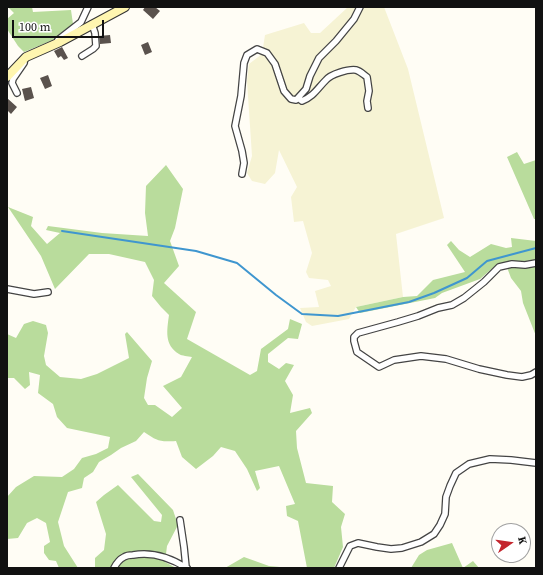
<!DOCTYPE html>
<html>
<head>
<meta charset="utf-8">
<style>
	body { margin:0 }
	#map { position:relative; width:543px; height:575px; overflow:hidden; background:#fffdf5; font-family:"Source Serif 4",serif }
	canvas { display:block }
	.frame { position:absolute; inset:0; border:8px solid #111; pointer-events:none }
	.north { position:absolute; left:491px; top:523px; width:40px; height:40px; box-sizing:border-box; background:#fff; border:1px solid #a0a0a0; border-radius:50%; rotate:77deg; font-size:11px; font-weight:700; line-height:16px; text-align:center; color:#111 }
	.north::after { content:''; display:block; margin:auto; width:14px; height:18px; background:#c4262e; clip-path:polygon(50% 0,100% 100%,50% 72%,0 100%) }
	.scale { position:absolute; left:12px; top:20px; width:92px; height:18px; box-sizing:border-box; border:2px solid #111; border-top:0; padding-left:5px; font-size:12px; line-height:14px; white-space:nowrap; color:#111; -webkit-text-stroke:3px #fff; paint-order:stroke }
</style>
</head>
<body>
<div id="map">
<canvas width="543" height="575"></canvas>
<div class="frame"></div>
<div class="north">K</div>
<div class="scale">100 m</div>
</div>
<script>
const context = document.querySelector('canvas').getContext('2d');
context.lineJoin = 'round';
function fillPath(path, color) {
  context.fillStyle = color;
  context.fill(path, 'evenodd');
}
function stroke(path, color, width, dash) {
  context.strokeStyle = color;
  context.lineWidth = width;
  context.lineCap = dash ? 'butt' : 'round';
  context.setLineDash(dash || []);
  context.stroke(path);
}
fillPath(new Path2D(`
	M348,7H384L408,69L444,218L396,234L403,297L356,307L349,319L312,326L306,322L300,308L319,307L315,291L331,286L328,280L309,278L306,272L312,253L303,221L294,222L291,197L297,187L279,150L275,173L265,184L252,181L247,173L252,156L247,81L249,64L262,54L265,35L304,23L311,33H320Z`), '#f6f3d4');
fillPath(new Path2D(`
	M8,7H32L33,12L71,10L73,24L53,40L24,52L18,46L7,29V19L14,13Z
	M517,152L524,164L536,160V219H534L507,157Z
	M166,165L183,189L175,228L170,241L179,266L164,283L196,312L187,339L250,375L257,371L261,349L288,329L290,319L302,324L298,339L288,338L268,354V362L279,369L286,363L294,365L285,381L293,395L290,413L310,408L312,413L296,431L297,448L306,483L333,486L332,502L345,514L341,527L343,547L334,568H307L298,521L287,516L286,506L295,504L279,466L255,471L260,488L257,491L247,469L235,451L221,447L213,456L196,469L182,457L176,441C158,442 158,441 144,432L136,441L121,448L111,455L99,462L93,472L84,478L82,488L68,492L58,522L64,546L78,568H59L56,561L49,560L44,553V546L50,542L46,523L37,518L27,523L18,538L7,539V497L16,487L34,476L62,477L74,469L82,458L96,454L108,448L110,437L67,428L57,417L53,404L38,393L40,375L29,372L30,385L25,389L14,378H7V334L16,338L24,324L33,321L46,325L48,333L44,356L46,365L60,377L81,379L97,374L129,358L125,334L127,332L152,361L147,378L144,398L148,405H155L172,417L182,408L163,386L181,377L192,357C188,356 182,356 179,354C164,345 167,330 169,315L161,307L152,296L154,280L145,262L109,254H89L55,289L41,256L8,207L33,217L31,226L47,244L60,233L46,230L48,226L102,233L148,236L145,213L146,186Z
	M511,238L536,241V336L523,303L521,291L511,278L505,262L495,266L480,279L442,293L435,298L360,313L356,307L403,297L417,296L433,280L465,272L447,245L451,241L459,250L470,257L491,244L506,248L512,247Z
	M138,474L173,510L178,525L167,546L165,562L176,568H95V558L104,550L106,534L96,502L104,495L118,485L154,521L161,522L162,515L131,477Z
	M452,543L463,568L473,561L479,568H411L419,555L427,550Z
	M244,557L269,566L291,568H225Z`), '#b9dc9c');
stroke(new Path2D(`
	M62,231L196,251L237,263L276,295L302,314L338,316L409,302L434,293L467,278L487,261L536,248`), '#3f96cf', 2);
fillPath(new Path2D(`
	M145,7H155L160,11L153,19L143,10Z
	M110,35L111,43L100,44L99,36Z
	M148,42L152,52L145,55L141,45Z
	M62,47L68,58L64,60L61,56L58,58L54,51Z
	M48,75L52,86L45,89L40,78Z
	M31,87L34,98L25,101L22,89Z
	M7,98L17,107L11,114L7,110Z`), '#5a524d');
const minor = new Path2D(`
	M58,40L81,22L88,7
	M82,56L93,49L96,46L95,33L92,24
	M17,93L12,83L13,79L24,63
	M298,98L302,101C314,96 317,89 326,80C331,74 348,69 356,70C360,71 364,75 367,77L369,91L367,101L368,108
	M242,174L244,163L242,151L235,126L241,96L244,63L247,55L257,49L267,53L275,64L284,91L291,99L296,100L306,89L310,76L319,58L336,41L354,19L360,7
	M536,263L525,265L512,264L499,267L484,282L464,298L452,305L438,308L418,316L398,322L358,333L354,337V341L357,352L379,367L394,360L421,356L446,359L479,369L507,375L522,377L531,375L536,372
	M7,289L34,294L48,292
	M180,520L184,547L186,567
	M114,568C116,564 120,559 124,557C127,555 131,555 133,555C153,551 171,558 187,568
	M339,568L350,546L358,543L377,547L391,549L402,548L421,542L434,534L440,525L445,514L446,497L450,486L456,473L469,464L490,459L511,460L536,463`);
const secondary = new Path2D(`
	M7,77L26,57L60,42L125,7`);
stroke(minor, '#444', 8);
stroke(secondary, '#333', 10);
stroke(minor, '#fff', 5.5);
stroke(secondary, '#fff6b0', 8);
</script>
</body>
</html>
